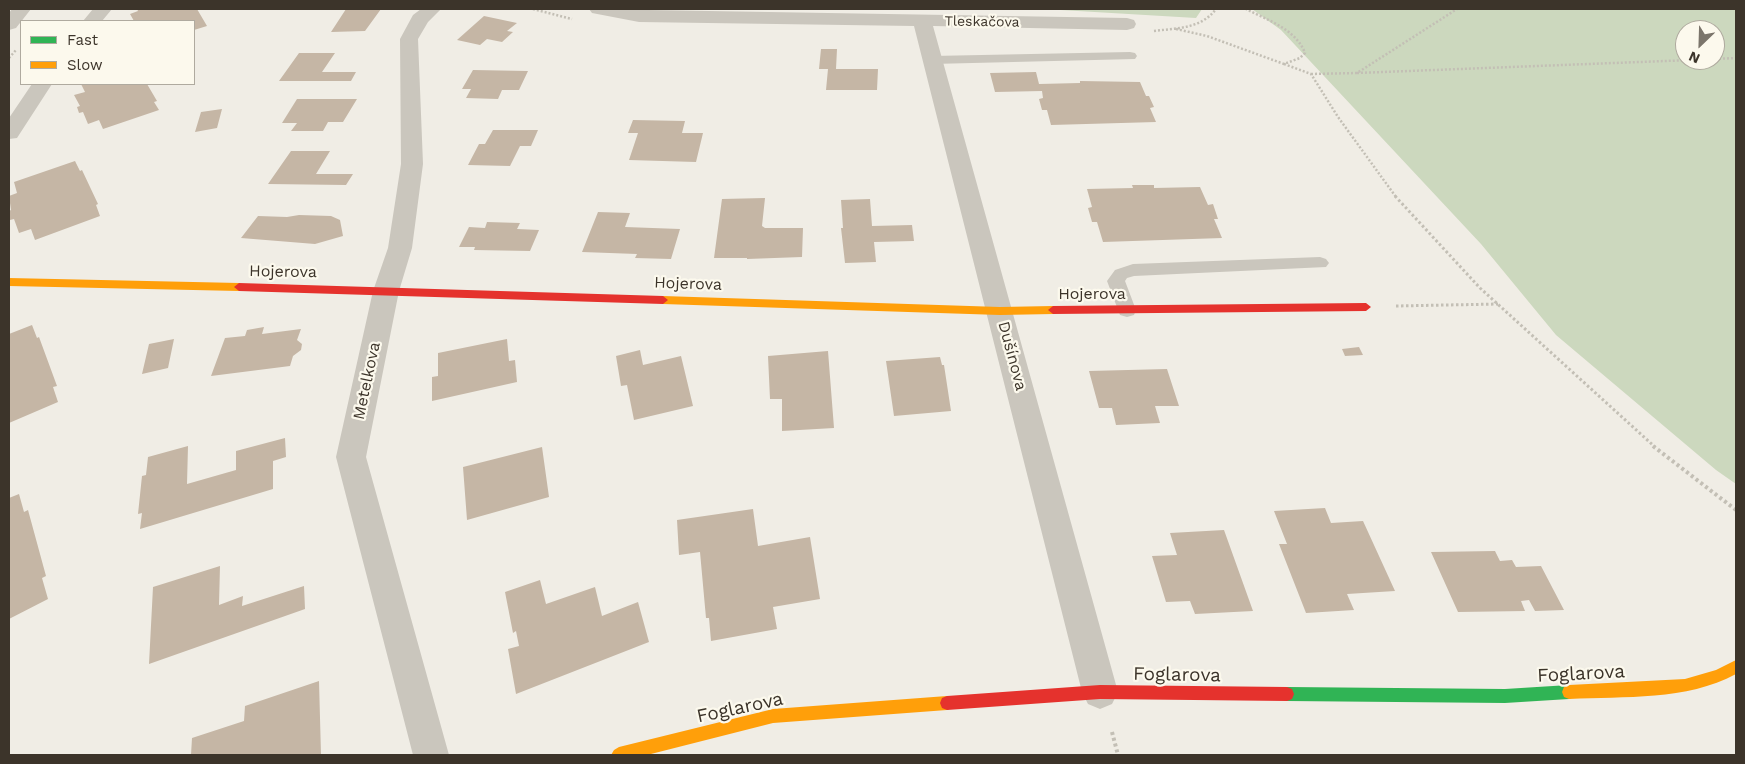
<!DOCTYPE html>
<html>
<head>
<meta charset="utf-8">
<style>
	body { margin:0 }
	#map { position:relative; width:1745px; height:764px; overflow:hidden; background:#f0ede5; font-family:"Work Sans",sans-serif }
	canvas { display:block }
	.frame { position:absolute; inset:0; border:10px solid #3c342a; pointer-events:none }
	.legend { position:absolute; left:20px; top:20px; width:175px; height:65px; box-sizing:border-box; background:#fcf9ed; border:1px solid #afaa9f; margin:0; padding:6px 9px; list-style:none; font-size:15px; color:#3c342a }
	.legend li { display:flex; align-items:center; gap:10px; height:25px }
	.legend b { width:25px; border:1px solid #afaa9f }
	.north { position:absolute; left:1675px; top:20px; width:50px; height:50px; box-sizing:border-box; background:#fcf9ed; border:1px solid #afaa9f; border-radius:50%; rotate:204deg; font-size:14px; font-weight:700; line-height:20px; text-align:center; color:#3c342a }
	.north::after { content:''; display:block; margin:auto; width:18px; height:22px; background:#7b756b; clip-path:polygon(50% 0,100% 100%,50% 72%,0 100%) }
</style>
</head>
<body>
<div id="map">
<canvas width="1745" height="764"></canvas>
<div class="frame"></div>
<ul class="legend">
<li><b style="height:6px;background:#30b455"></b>Fast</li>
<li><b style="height:6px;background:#ff9f0a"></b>Slow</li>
</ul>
<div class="north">N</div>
</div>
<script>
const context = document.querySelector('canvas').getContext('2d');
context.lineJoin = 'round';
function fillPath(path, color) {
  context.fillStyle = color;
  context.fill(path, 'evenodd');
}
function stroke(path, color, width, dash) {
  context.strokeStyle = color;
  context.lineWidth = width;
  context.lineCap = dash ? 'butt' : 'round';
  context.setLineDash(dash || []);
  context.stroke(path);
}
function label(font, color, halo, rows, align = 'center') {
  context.font = font + ' "Work Sans",sans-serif';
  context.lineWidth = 4.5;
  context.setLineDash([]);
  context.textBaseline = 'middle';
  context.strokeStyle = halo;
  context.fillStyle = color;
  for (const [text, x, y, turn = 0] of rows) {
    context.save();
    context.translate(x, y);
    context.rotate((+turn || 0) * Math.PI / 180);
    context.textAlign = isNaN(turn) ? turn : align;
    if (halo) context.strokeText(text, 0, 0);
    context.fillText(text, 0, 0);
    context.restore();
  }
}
fillPath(new Path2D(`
	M1044,9H1202L1196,18Z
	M1252,9H1736V484L1716,470L1556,335L1481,244L1281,30ZM1685,30H1715V60H1685Z`), '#ccd8be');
fillPath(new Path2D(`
	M137,9H197L207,26L194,30V21H134L130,14L138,11Z
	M346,9H381L365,31L331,32Z
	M484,16L517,23L507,31L513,32L502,42L487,39L480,45L457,40Z
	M821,49H837L836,69H878L877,90H826L828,69H819Z
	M299,53H335L322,72H356L351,81H279Z
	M473,70L528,71L519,90H502L498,99L466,98L471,89H462Z
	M1036,72L1039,84L1080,83V81L1140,82L1146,96H1149L1154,107L1150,108L1156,122L1051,125L1047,110H1042L1039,99L1043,98L1042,91L995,92L990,73Z
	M81,84H147L157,101L154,102L159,110L103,129L99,120L88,124L83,112L79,113L77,107L80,106L74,95L85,92Z
	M297,99H357L343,122H328L323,131H291L297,123H282Z
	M222,109L217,128L195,132L201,112Z
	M633,120L685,121L682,133H703L696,162L629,160L638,133H628Z
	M493,130H538L531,146H520L510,166L468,165L479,144H485Z
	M291,151H330L316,174H353L346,185L268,184Z
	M75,161L80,171L82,170L98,204L96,205L100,216L35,240L31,229L19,233L14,219L10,220L9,217V211L11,210L9,196L17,193L14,182Z
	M1132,185H1154V188L1200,187L1208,205L1213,204L1218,219H1214L1222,238L1103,242L1097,222H1092L1088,208L1092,207L1087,189L1133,188Z
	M765,198L762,226L765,228H803L802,257L747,259V258H714L722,199Z
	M870,199L872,226L912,225L914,241L874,242L876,262L845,263L841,228H843L841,200Z
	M598,212L630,213L625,227L680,229L671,259L635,258L637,254L582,252Z
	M299,215L331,216L340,220L343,236L315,244L241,238L258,216L287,217Z
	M487,222L520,223L517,229L539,230L530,251L474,250L475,247H459L469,227L485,228Z
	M32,325L37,338L39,337L57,386L53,387L58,402L9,423V334Z
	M264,327L262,334L301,329L297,340L302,344L301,350L293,356L290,366L211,376L225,338L245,336L247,330Z
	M174,339L168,368L142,374L149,344Z
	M507,339L509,361L515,360L517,382L432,401V377L438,376V353Z
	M1359,347L1363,355L1345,356L1342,349Z
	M640,350L643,365L681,356L693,406L634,420L627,385L621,386L616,356Z
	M828,351L834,428L782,431V399H770L768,356Z
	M940,357L942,365H944L951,411L894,416L886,361Z
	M1167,369L1179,406H1155L1160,423L1116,425L1112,408H1099L1089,371Z
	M285,438L286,457L273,461V489L140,529L142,513L138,514L142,476L146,475L148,457L188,446L187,484L236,470V451Z
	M542,447L549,497L467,520L463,467Z
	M19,494L24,512L28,510L46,576L42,578L48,599L9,619V498Z
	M1325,508L1331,523L1363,521L1395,591L1347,594L1354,610L1306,613L1279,544H1287L1274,511Z
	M753,509L758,546L810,537L820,599L773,607L777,629L711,641L709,618H706L700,552L679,555L677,520Z
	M1224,530L1253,611L1195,614L1190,601L1166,602L1152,556L1177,555L1170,533Z
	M1495,551L1500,561L1512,560L1516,567L1541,566L1564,610L1535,611L1529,600L1521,601L1525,611L1458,612L1431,552Z
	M220,566L219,605L243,596L242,606L304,586L305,609L149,664L153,587Z
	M540,580L546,604L595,587L602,616L638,602L649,642L516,694L508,649L519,646L516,631L513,633L505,592Z
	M319,681L321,755H191L192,738L244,721L245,706Z`), '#c5b6a5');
stroke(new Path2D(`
	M533,9L572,19
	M1176,29L1207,36L1284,64L1300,58L1305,53C1296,29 1267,20 1246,9
	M1154,31C1177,28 1201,29 1216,9
	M9,58L16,50
	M1715,59L1736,58
	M1284,64L1311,74L1338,117L1396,197
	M1357,73L1691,60
	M1311,74L1357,73L1457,9`), '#c3bfb5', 2.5, [2, 2]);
stroke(new Path2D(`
	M1395,196L1480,288L1655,447
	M1396,306L1498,304`), '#c3bfb5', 3, [2.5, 2.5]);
stroke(new Path2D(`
	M1653,446L1736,510
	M1112,732L1118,755`), '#c3bfb5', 4, [3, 3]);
fillPath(new Path2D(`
	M1130,52L1135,53L1137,56L1135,59L932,64L927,63L925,60L927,57L932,56Z
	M1320,257L1326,259L1329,263L1326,267L1134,276L1127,278L1125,281L1136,310L1134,315L1127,317L1120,315L1107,281L1115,270L1133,264Z`), '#cac6bd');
fillPath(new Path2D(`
	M12,9H31L16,28L9,30V13Z
	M93,9H112L102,21H83Z
	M421,9H441L428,22L418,39L423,164L412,248L399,291L366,457L449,755H413L336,457L373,291L388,248L401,164L400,39L413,15Z
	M589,9L1127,18L1134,20L1136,24L1134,28L1127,30L933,26L1118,692L1112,704L1100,709L1088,704L1082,692L914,26L639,22L592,13Z
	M32,84H52L17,138L9,139V118Z`), '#cac6bd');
fillPath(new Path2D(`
	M1569,685L1574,687L1576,692L1574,697L1569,699L1505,703L1287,701L1282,699L1280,694L1282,689L1287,687L1505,689Z`), '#30b455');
fillPath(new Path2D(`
	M9,278L239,283L244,287L239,291L9,286Z
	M663,296L1000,307L1053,306L1058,310L1053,314L1000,315L663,304L658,300Z
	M1736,660V674C1686,701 1625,696 1569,699L1564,697L1562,692L1564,687L1569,685L1685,679L1716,670Z
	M947,696L952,698L954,703L952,708L947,710L773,723L647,755H611L614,750L619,747L773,709Z`), '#ff9f0a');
fillPath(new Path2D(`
	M239,283L663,296L668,300L663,304L239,291L234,287Z
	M1366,303L1371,307L1366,311L1053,314L1048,310L1053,306Z
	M1100,685L1287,687L1292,689L1294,694L1292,699L1287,701L1100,699L947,710L942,708L940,703L942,698L947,696Z`), '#e5322d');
label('14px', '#3c342a', '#fcf9ed', [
	["Tleskačova",982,22,1]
]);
label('16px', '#3c342a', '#fcf9ed', [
	["Hojerova",283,272,1],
	["Hojerova",688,284,2],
	["Hojerova",1092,294],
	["Dušínova",1012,356,75],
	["Metelkova",367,381,-78]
]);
label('19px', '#3c342a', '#fcf9ed', [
	["Foglarova",1581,674,-3],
	["Foglarova",1177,675,1],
	["Foglarova",740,708,-12]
]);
</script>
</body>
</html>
